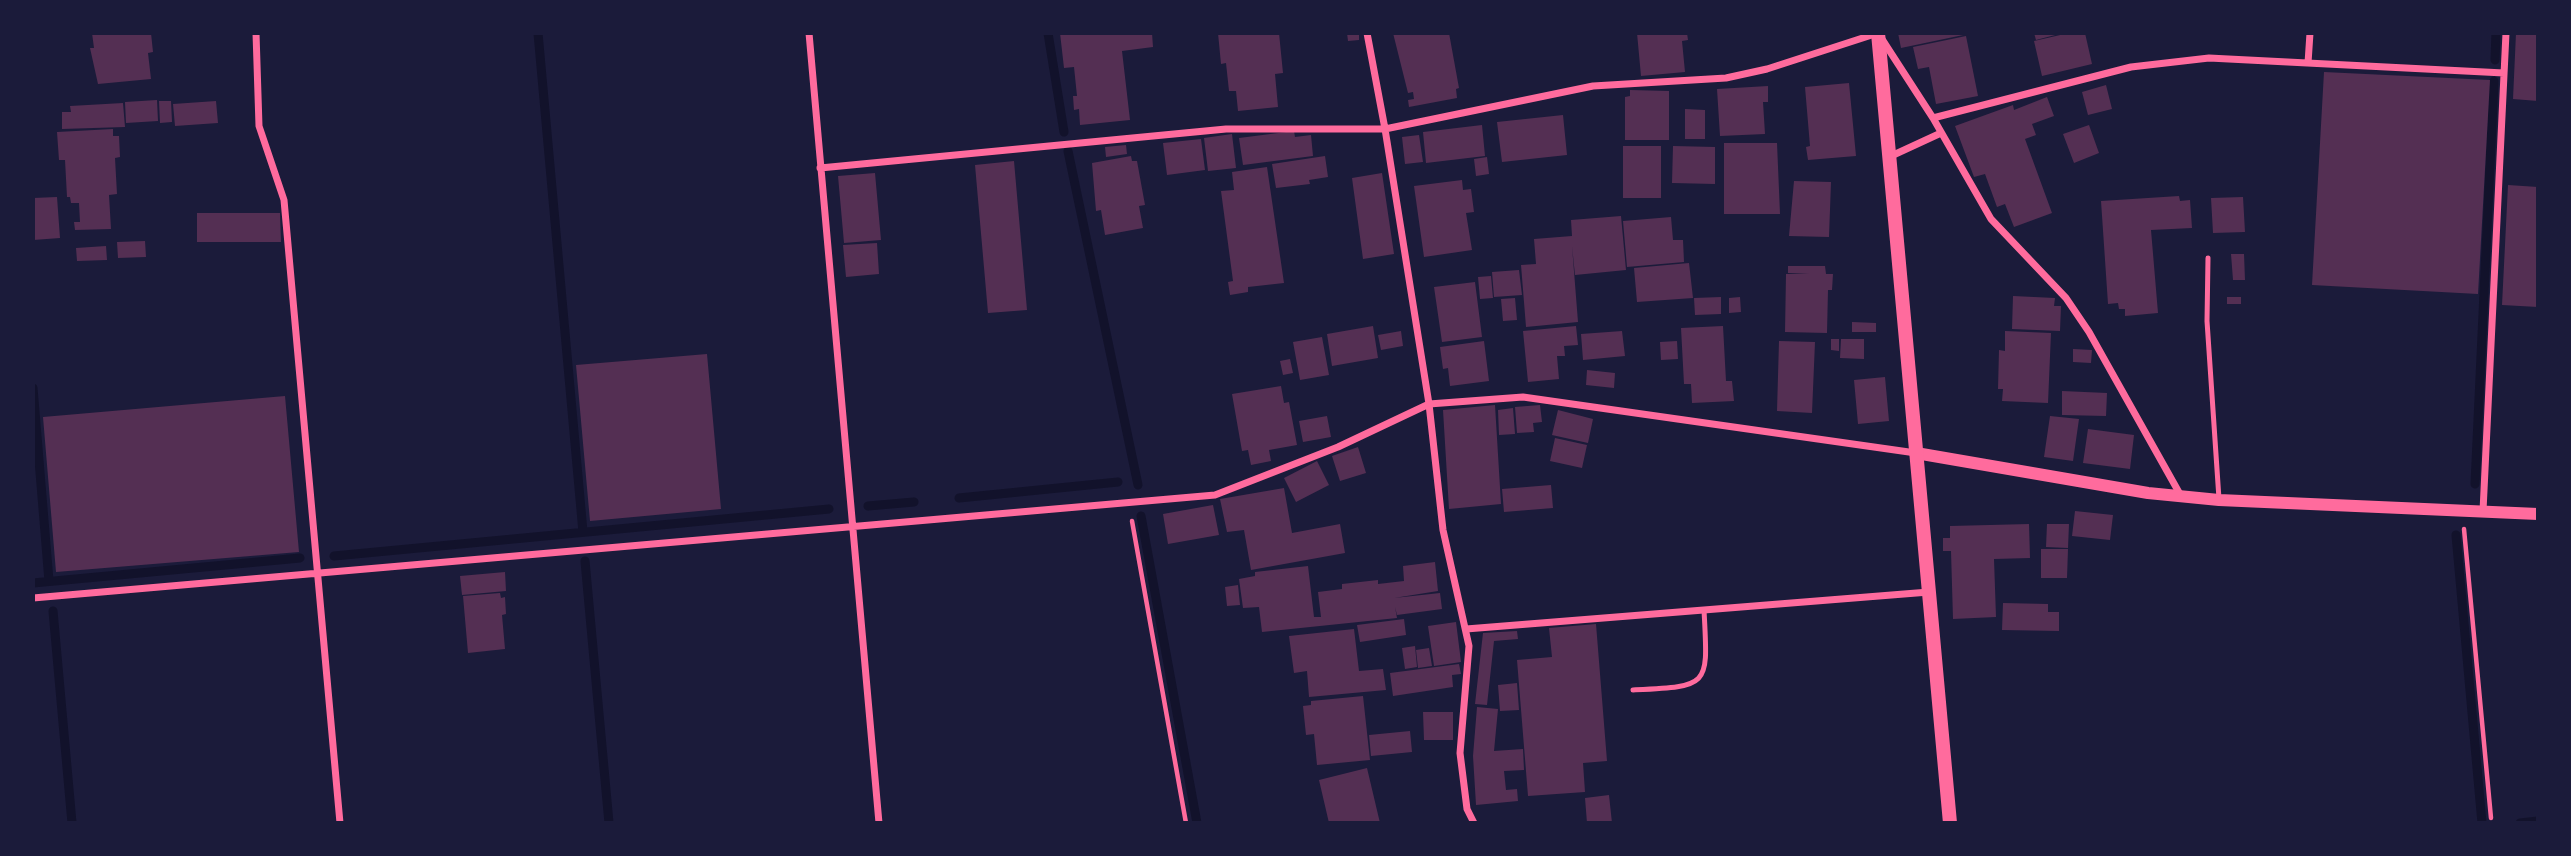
<!DOCTYPE html>
<html>
<head>
<meta charset="utf-8">
<style>
	body { margin:0 }
	#map { position:relative; width:2571px; height:856px; overflow:hidden; background:#1b1b3a; font-family:Ubuntu,sans-serif }
	canvas { display:block }
	.frame { position:absolute; inset:0; border:35px solid #1b1b3a; pointer-events:none }
</style>
</head>
<body>
<div id="map">
<canvas width="2571" height="856"></canvas>
<div class="frame"></div>
</div>
<script>
const context = document.querySelector('canvas').getContext('2d');
context.lineJoin = 'round';
function stroke(path, color, width, dash) {
  context.strokeStyle = color;
  context.lineWidth = width;
  context.lineCap = dash ? 'butt' : 'round';
  context.setLineDash(dash || []);
  context.stroke(path);
}
function fillPath(path, color) {
  context.fillStyle = color;
  context.fill(path, 'evenodd');
}
stroke(new Path2D(`
	M538,33L583,532
	M1048,33L1064,132
	M2495,60L2496,33
	M1068,151L1138,485
	M33,388L49,581
	M2475,484L2494,81
	M959,498L1118,482
	M868,506L914,502
	M1141,516L1197,823
	M2456,535L2482,823
	M334,556L829,509
	M585,561L609,823
	M33,583L300,558
	M53,611L72,823
	M2520,823L2538,821`), '#12122b', 9);
fillPath(new Path2D(`
	M92,33H151L153,52L148,53L151,79L98,84L90,48H94Z
	M1060,33H1152L1153,47L1122,51L1130,120L1080,125L1079,109L1074,110L1073,96H1077L1074,67L1064,68Z
	M1218,33H1279L1283,73L1275,74L1278,107L1238,111L1236,91H1229L1226,63L1221,64Z
	M1347,33H1359V40L1348,41Z
	M1393,33H1449L1459,88L1456,89L1457,98L1409,107L1408,100L1414,99L1413,92L1408,93Z
	M1637,33H1687L1688,40L1682,41L1685,72L1641,76Z
	M1898,33H1968V34L1901,48Z
	M2034,33H2058L2059,34L2036,40Z
	M2069,33H2085L2092,64L2042,76L2034,41Z
	M2516,33H2538V101L2513,99Z
	M1966,36L1978,96L1936,104L1929,67L1918,69L1913,47Z
	M2324,72L2490,80L2478,294L2312,285Z
	M1849,83L1856,156L1808,160L1806,147L1810,146L1805,87Z
	M2106,85L2112,109L2088,115L2082,92Z
	M1768,86V102H1763L1765,134L1720,136L1717,89Z
	M1630,90L1669,91V140H1625V97L1630,96Z
	M2047,97L2054,116L2032,124L2036,135L2025,139L2052,213L2014,227L2005,204L1997,207L1985,174L1974,177L1955,126L2013,105L2014,110Z
	M157,100L158,121L126,123L125,102Z
	M159,101H171L172,122L160,123Z
	M216,101L218,123L175,126L173,104Z
	M123,103L125,127L62,129V112H71L70,106Z
	M1685,109L1705,110V139H1685Z
	M1563,115L1567,155L1502,162L1497,122Z
	M1482,125L1485,156L1426,163L1423,132Z
	M2089,125L2099,153L2074,163L2063,134Z
	M113,129V136H119L120,157L115,158L117,194L109,195L111,229L75,230L74,222H80L79,203H71L70,197H67L65,160H59L57,132Z
	M1294,131L1295,137L1311,135L1313,156L1243,165L1239,138Z
	M1232,134L1236,168L1208,171L1204,138Z
	M1419,135L1423,162L1405,164L1402,137Z
	M1201,139L1205,170L1167,175L1163,143Z
	M1724,143H1777L1780,214H1724Z
	M1126,145L1127,154L1106,157L1105,147Z
	M1623,146H1661V198H1623Z
	M1673,146L1715,147V184L1672,183Z
	M1131,156L1132,161H1137L1145,205L1139,206L1143,228L1105,235L1101,210L1096,211L1092,163Z
	M1325,156L1328,177L1309,180L1310,184L1276,188L1272,164Z
	M1487,157L1489,174L1476,176L1474,159Z
	M1014,161L1027,310L988,313L975,165Z
	M1267,167L1284,283L1248,287V292L1230,295L1228,282L1233,281L1221,191L1234,190L1232,172Z
	M875,173L881,240L844,243L838,176Z
	M1382,173L1394,254L1363,259L1352,178Z
	M1462,180L1463,190L1471,189L1474,212L1466,213L1472,250L1424,257L1414,186Z
	M1794,181L1831,182L1829,237L1789,236Z
	M2508,185L2538,187V307L2502,305Z
	M2179,196L2180,201L2190,200L2192,228L2151,230L2158,313L2125,316V309H2119L2118,303L2108,304L2101,201Z
	M57,197L60,238L33,240V198Z
	M2243,197L2245,232L2213,233L2211,198Z
	M197,213H280L281,242H197Z
	M1621,216L1626,270L1575,275L1572,246L1578,322L1526,327L1521,265L1536,264L1534,239L1572,236L1571,220Z
	M1671,217L1673,240H1683L1684,262L1627,267L1623,221Z
	M145,241L146,257L118,258L117,242Z
	M877,243L879,274L846,277L843,245Z
	M106,246L107,260L77,261L76,248Z
	M2231,254H2244L2245,280H2233Z
	M1689,263L1693,298L1637,302L1634,268Z
	M1788,266H1825L1826,274H1833L1832,290H1828L1827,333L1785,332L1786,274H1809L1788,273Z
	M1519,270L1522,295L1494,297L1492,272Z
	M1491,276L1493,298L1480,299L1478,277Z
	M1475,282L1482,337L1442,342L1434,287Z
	M2013,296L2055,298L2054,306H2061L2060,331L2012,329Z
	M1721,297V314L1695,315L1694,298Z
	M1740,297L1741,312L1729,313V298Z
	M2227,297H2241V304H2227Z
	M1515,298L1517,320L1503,321L1501,299Z
	M1852,322L1876,323V332H1852Z
	M1373,326L1378,358L1332,366L1327,334Z
	M1576,326L1578,345L1564,346L1565,356H1557L1559,379L1528,382L1523,331Z
	M1723,326L1726,381H1732L1734,401L1692,403L1691,384H1684L1681,328Z
	M1401,331L1403,346L1381,350L1378,335Z
	M1622,331L1625,356L1583,360L1581,334Z
	M2005,331L2051,333L2048,403L2002,401L2003,389H1998L1999,350L2005,351Z
	M1322,337L1329,375L1300,380L1293,342Z
	M1831,339H1839V351L1831,350Z
	M1841,339H1864V359L1840,358Z
	M1484,341L1489,381L1450,386L1448,368L1443,369L1440,347Z
	M1677,341L1678,359L1661,360L1660,342Z
	M1779,341L1815,342L1812,413L1777,411Z
	M2073,349L2092,350L2091,363L2073,362Z
	M707,354L721,509L590,521L576,365Z
	M1290,359L1293,373L1283,375L1280,361Z
	M1587,370L1615,373L1614,388L1586,385Z
	M1885,377L1889,421L1858,424L1854,380Z
	M1281,386L1284,403L1289,402L1297,445L1269,450L1271,461L1251,465L1248,450L1242,451L1232,394Z
	M2062,391L2107,393L2106,416L2062,415Z
	M285,396L299,552L56,572L43,417Z
	M1495,405L1501,504L1449,509L1443,410Z
	M1540,405L1542,422L1533,423L1534,432L1517,433L1515,407Z
	M1513,408L1515,434L1499,435L1498,410Z
	M1558,410L1593,419L1588,443L1552,435Z
	M1327,416L1331,437L1303,442L1299,421Z
	M2050,416L2079,419L2073,461L2044,457Z
	M2088,429L2134,435L2130,469L2083,463Z
	M1555,438L1587,445L1582,468L1550,461Z
	M1358,447L1366,473L1340,481L1332,456Z
	M1317,461L1329,485L1296,502L1284,478Z
	M1551,485L1553,508L1504,512L1502,489Z
	M1284,488L1292,533L1340,524L1345,553L1251,570L1244,530L1227,532L1220,499Z
	M1213,505L1219,535L1168,544L1163,514Z
	M2075,511L2113,515L2110,540L2072,536Z
	M2029,524L2030,558L1994,559L1996,617L1953,619L1951,551H1943V538H1950V526Z
	M2047,524H2069L2068,548L2046,547Z
	M2041,549H2068L2067,578H2041Z
	M1435,562L1438,591L1394,598L1440,593L1442,609L1397,615L1395,607L1397,618L1262,632L1259,607L1243,608L1239,579L1255,576V572L1308,566L1314,617H1321L1318,592L1342,589V584L1378,580V584L1404,581L1403,566Z
	M505,572L506,591L462,595L460,576Z
	M1238,585L1240,605L1227,606L1225,587Z
	M500,593L501,598L505,597L506,614L502,615L505,649L468,653L463,596Z
	M2003,603L2048,604V612H2059V631L2002,630Z
	M1404,619L1406,635L1360,642L1357,625Z
	M1456,622L1461,662L1434,666L1428,626Z
	M1596,624L1607,761L1583,763L1585,792L1528,796L1517,660L1552,657L1549,628Z
	M1354,629L1359,671L1383,669L1386,690L1309,697L1307,671L1294,673L1289,636Z
	M1517,631L1518,639L1494,641L1487,705L1475,704L1483,633Z
	M1415,646L1417,667L1405,669L1402,648Z
	M1429,648L1432,666L1418,668L1416,650Z
	M1459,664L1461,674L1452,675L1453,687L1393,696L1390,673Z
	M1517,683L1519,710L1500,711L1498,685Z
	M1363,696L1370,760L1317,765L1314,734L1306,735L1303,706L1311,705V701Z
	M1477,707L1498,709L1494,751L1523,749L1524,770L1504,771L1506,790L1517,789L1518,801L1476,805L1473,756Z
	M1423,712H1453V740H1424Z
	M1410,731L1412,752L1371,756L1369,735Z
	M1367,768L1380,823H1329L1319,780Z
	M1609,795L1612,823H1587L1585,798Z`), '#542f53');
stroke(new Path2D(`
	M1132,521L1186,823
	M2464,529L2491,818`), '#ff6b9d', 4.5);
stroke(new Path2D(`
	M2208,258L2207,321L2219,499
	M1633,690C1711,686 1708,687 1704,610`), '#ff6b9d', 5);
stroke(new Path2D(`
	M256,33L259,126L284,200L340,823
	M809,33L879,823
	M1367,33L1385,129L1429,404L1443,530L1469,646L1460,753L1467,809L1474,823
	M2308,63L2310,33
	M1933,118L2131,67L2209,58L2504,73
	M1889,157L1941,133
	M820,168L1226,129H1385L1593,86L1726,78L1767,69L1878,33L1933,118L1991,219L2066,298L2089,332L2181,496
	M2483,511L2506,33
	M33,598L1215,495L1338,447L1429,404L1523,397L1916,453
	M1466,629L1929,592`), '#ff6b9d', 7);
stroke(new Path2D(`
	M1916,453L2148,493L2219,500L2538,514`), '#ff6b9d', 12);
stroke(new Path2D(`
	M1878,33L1950,823`), '#ff6b9d', 14);
</script>
</body>
</html>
